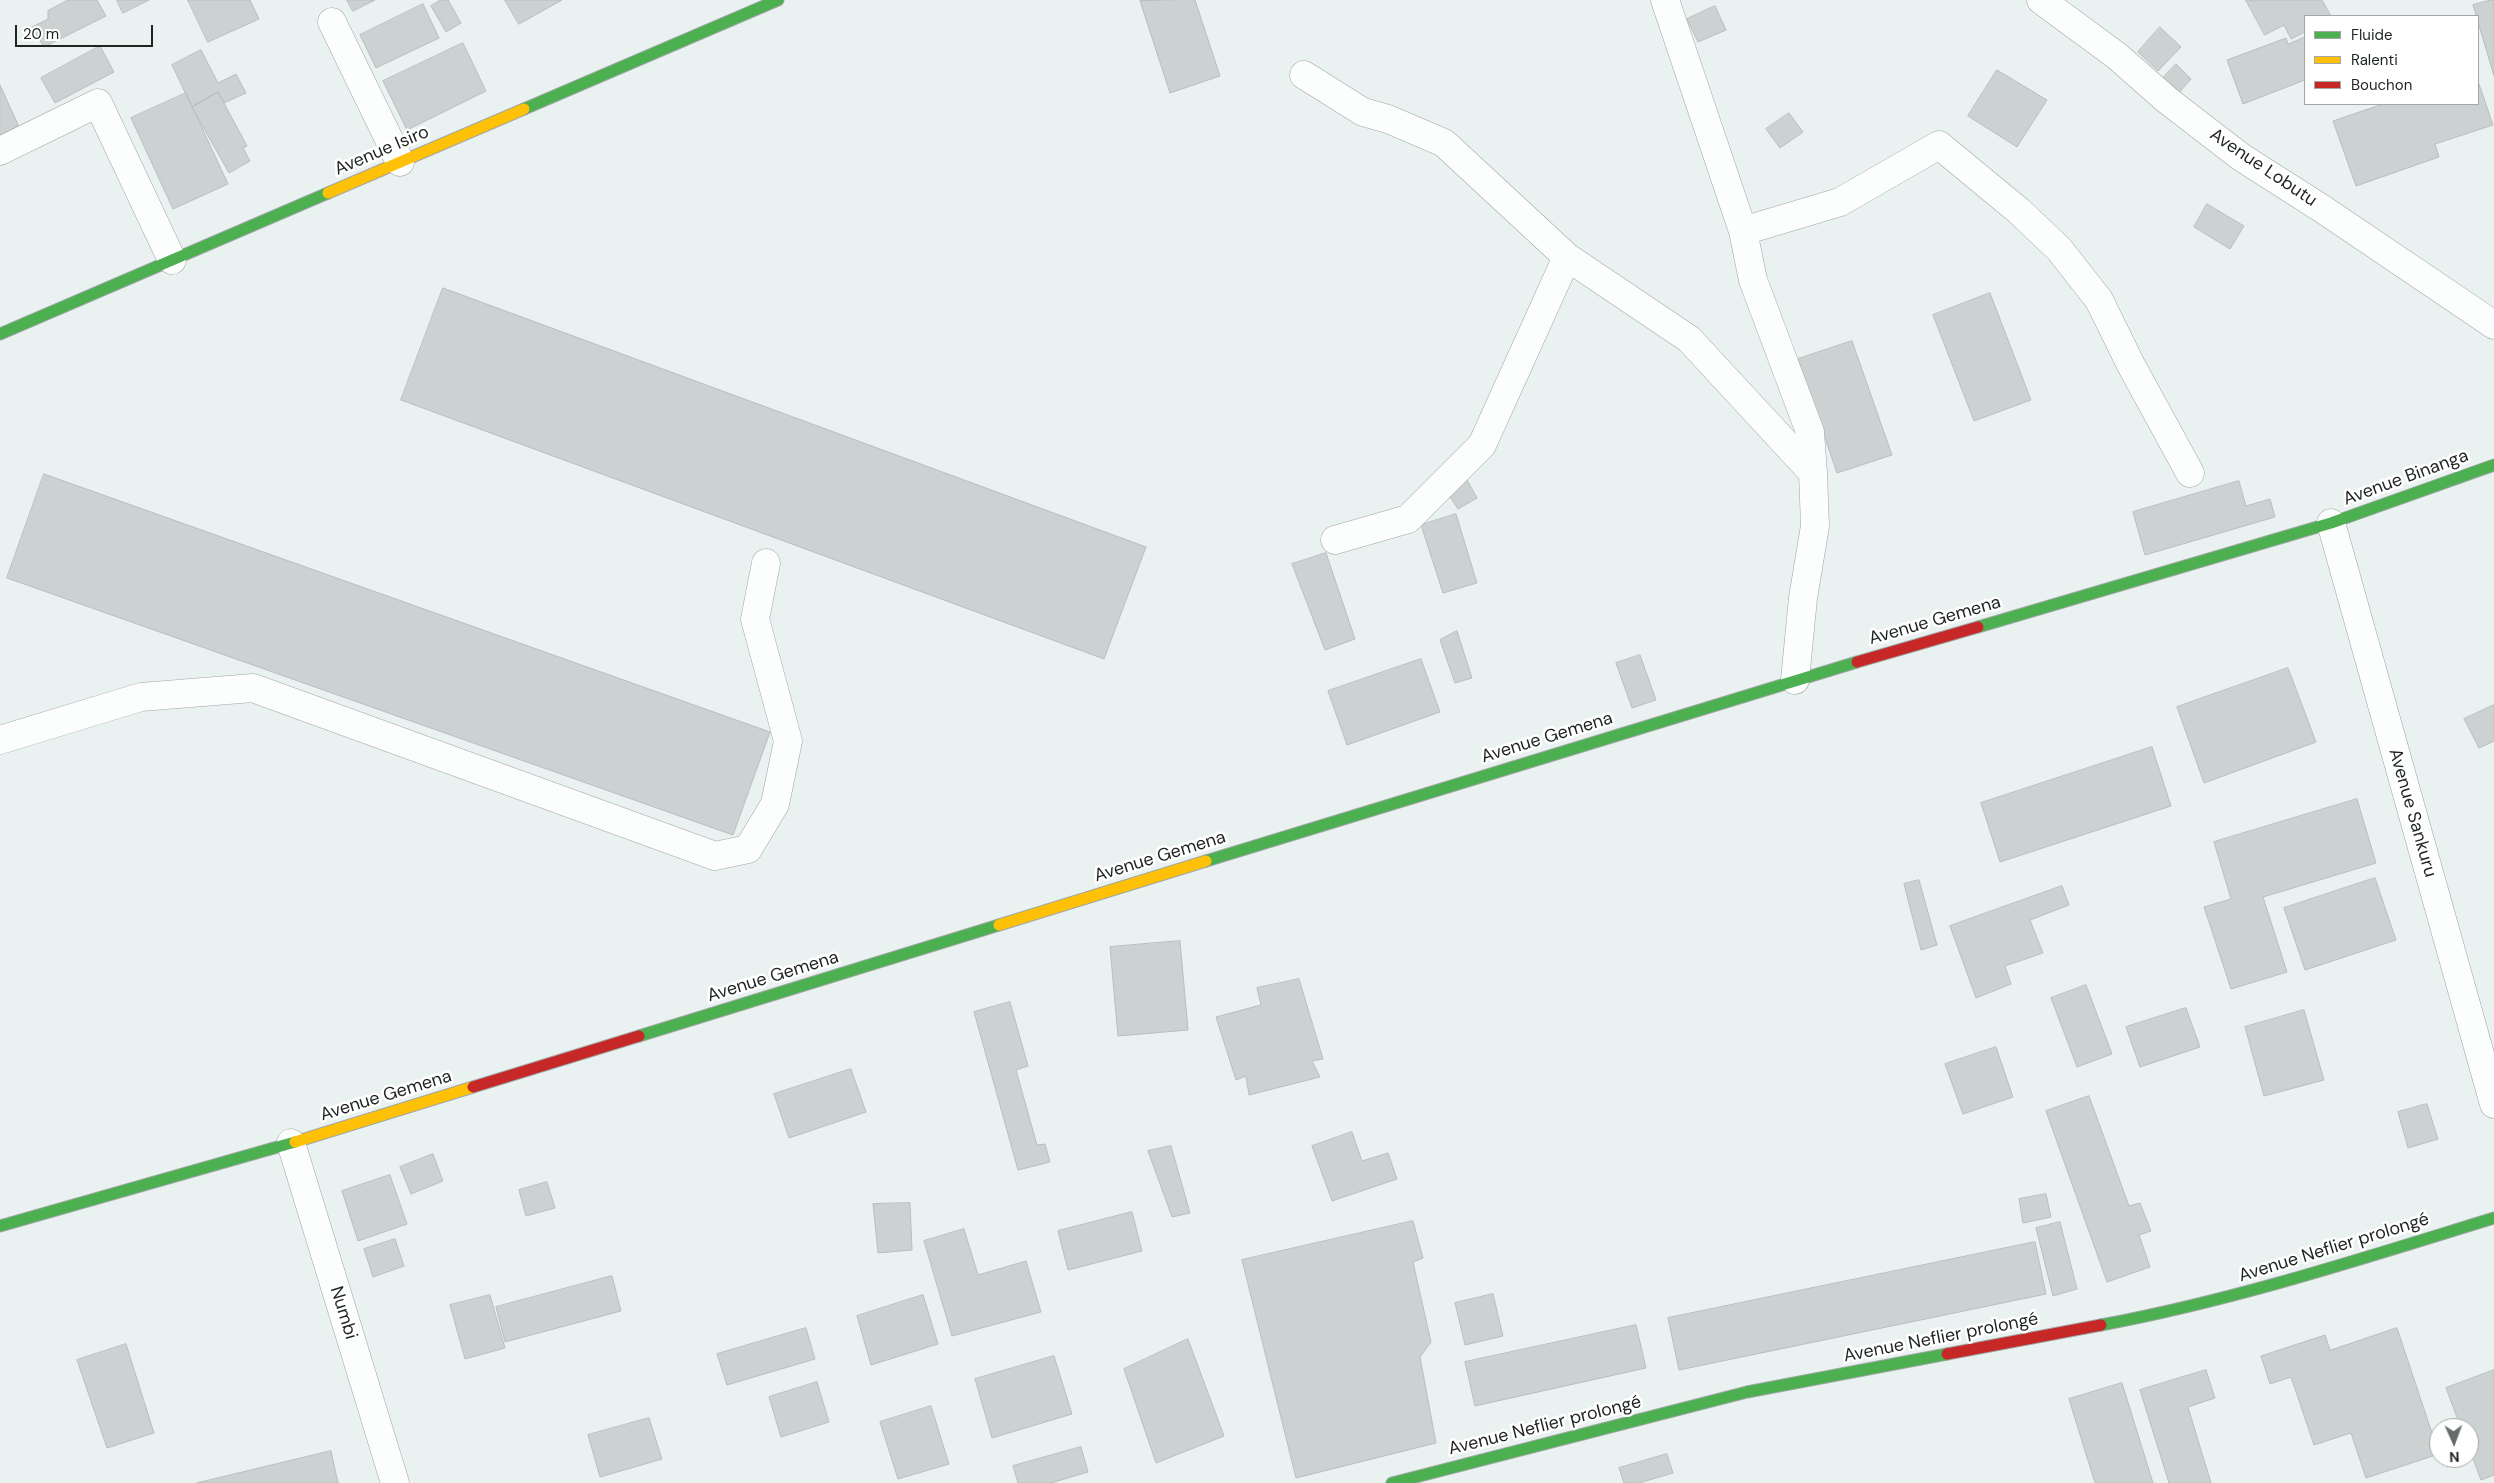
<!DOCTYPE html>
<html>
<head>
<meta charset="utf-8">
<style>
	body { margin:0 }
	#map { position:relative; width:2494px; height:1483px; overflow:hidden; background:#eaf2f1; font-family:"DM Sans",sans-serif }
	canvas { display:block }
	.legend { position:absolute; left:2304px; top:15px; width:175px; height:90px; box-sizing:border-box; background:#fff; border:1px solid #a5a7a7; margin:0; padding:6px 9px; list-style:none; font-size:15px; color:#1f2423 }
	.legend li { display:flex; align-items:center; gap:10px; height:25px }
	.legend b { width:25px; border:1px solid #a5a7a7 }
	.north { position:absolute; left:2429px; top:1418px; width:50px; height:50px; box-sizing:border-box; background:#fff; border:1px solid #a5a7a7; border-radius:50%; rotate:178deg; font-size:14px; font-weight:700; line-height:20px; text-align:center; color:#1f2423 }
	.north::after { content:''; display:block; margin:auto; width:18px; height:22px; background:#666c6b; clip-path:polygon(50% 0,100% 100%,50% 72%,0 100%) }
	.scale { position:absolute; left:15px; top:25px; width:138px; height:22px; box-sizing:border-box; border:2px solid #1f2423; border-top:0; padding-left:6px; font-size:15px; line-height:18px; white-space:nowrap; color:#1f2423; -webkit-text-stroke:4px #fff; paint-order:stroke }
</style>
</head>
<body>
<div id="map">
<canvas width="2494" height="1483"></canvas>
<ul class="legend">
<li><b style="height:6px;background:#4caf50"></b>Fluide</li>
<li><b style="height:6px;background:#ffc107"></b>Ralenti</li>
<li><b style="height:6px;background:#c62828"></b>Bouchon</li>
</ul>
<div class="north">N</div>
<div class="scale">20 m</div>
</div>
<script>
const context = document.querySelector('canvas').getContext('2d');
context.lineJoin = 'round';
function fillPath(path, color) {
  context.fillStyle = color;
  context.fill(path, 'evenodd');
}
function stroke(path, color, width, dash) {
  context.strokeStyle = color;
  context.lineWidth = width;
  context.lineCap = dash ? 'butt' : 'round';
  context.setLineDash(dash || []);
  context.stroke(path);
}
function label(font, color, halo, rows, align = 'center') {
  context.font = font + ' "DM Sans",sans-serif';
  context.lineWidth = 5;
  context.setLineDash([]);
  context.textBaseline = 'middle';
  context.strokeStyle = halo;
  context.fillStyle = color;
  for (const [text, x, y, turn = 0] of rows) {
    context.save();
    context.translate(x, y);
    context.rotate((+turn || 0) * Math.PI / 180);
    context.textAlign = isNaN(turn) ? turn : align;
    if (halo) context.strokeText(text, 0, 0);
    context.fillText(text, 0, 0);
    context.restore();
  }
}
const building = new Path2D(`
	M68,0H97L106,16L44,47L32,27L48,19V11Z
	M117,0H149L123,13Z
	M188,0H250L259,19L208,42Z
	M347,0H375L353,11Z
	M441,0H448L461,23L446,32L431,6Z
	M505,0H562L519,24Z
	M1195,0L1220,76L1170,93L1140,1Z
	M2246,0H2322L2331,16H2305V32L2291,39L2284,25L2265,35Z
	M2491,0H2494V76L2473,5Z
	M423,4L439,38L376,68L360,35Z
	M1715,6L1726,30L1698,42L1687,19Z
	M2160,27L2181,47L2158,71L2138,52Z
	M2305,37V80L2243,104L2227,60L2286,38L2288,44Z
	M463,43L486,91L407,130L383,81Z
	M100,46L114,72L55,103L41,78Z
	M201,50L218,83L236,74L246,93L224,103L218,92L192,107L172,65Z
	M2176,64L2191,79L2177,95L2161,80Z
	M1997,70L2047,100L2017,147L1968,116Z
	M2478,81L2493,125L2435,144L2439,157L2356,186L2333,121L2383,104H2478Z
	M0,85L19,127L0,135Z
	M218,92L247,146L243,148L250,161L229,173L192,107Z
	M186,93L228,184L173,209L131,118Z
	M1789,113L1803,132L1780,148L1766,129Z
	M2207,204L2244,226L2230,249L2194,227Z
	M443,288L1146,547L1104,659L401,400Z
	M1990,293L2031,400L1974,421L1933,315Z
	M1852,341L1892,455L1837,473L1798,359Z
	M44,474L770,732L733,835L7,578Z
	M1467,480L1477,498L1458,509L1447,492Z
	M2239,481L2246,506L2270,499L2275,517L2145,555L2133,512Z
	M1456,514L1477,583L1443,593L1421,525Z
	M1326,553L1355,639L1325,650L1292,564Z
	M1457,631L1472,678L1455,683L1440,640Z
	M1640,655L1656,700L1632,708L1616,663Z
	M1421,659L1440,712L1347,745L1328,691Z
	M2288,668L2316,742L2204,783L2177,707Z
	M2494,705V741L2479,748L2464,719Z
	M2152,747L2171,806L2000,862L1981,803Z
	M2357,799L2376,863L2263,897L2287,972L2231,989L2204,907L2231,899L2214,842Z
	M2375,878L2396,940L2305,970L2284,908Z
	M1919,880L1937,945L1921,950L1904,884Z
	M2062,886L2069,905L2030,920L2043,953L2005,966L2011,984L1976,998L1950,926Z
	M1180,941L1188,1030L1118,1036L1110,947Z
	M1299,979L1323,1059L1312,1061L1320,1077L1249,1095L1246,1076L1236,1080L1216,1017L1261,1005L1257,988Z
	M2086,985L2112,1054L2077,1067L2051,998Z
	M1010,1002L1028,1066L1016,1070L1037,1145L1045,1144L1050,1162L1018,1170L974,1012Z
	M2186,1008L2200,1047L2140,1067L2126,1027Z
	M2304,1010L2324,1080L2264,1096L2245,1027Z
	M1996,1047L2013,1097L1963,1114L1945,1064Z
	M851,1069L866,1112L789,1138L774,1094Z
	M2089,1096L2129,1206L2140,1203L2151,1231L2139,1235L2150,1267L2107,1282L2046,1111Z
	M2427,1104L2438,1139L2408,1148L2398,1112Z
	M1352,1132L1362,1161L1388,1153L1397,1179L1332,1201L1312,1146Z
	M1171,1146L1190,1213L1172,1217L1148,1151Z
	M433,1154L443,1181L411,1194L400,1167Z
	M390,1175L407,1224L358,1241L342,1191Z
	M547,1182L555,1208L526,1216L519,1190Z
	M2046,1194L2051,1217L2023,1223L2019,1199Z
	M910,1203L912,1250L878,1253L873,1204Z
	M1132,1212L1142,1251L1068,1270L1058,1231Z
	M1413,1221L1423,1258L1413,1262L1431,1342L1420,1357L1436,1443L1296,1478L1242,1260Z
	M2060,1222L2077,1289L2053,1296L2036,1228Z
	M964,1229L978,1275L1026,1261L1041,1312L952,1336L924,1241Z
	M395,1239L404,1266L373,1277L364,1249Z
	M2035,1242L2046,1294L1679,1370L1668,1318Z
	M612,1276L621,1311L505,1342L496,1307Z
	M1493,1294L1503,1336L1465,1345L1455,1303Z
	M490,1295L505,1348L465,1359L450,1305Z
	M923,1295L938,1344L871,1365L857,1316Z
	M1636,1325L1646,1368L1475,1406L1465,1362Z
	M806,1328L815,1359L727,1385L717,1354Z
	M2397,1328L2439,1454L2366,1478L2351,1433L2314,1445L2291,1377L2270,1384L2261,1356L2325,1335L2330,1350Z
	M1188,1339L1224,1436L1156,1463L1124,1369Z
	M126,1344L154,1433L107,1448L77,1360Z
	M1054,1356L1072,1414L992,1438L975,1379Z
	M2206,1370L2215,1398L2188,1407L2211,1483H2169L2140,1390Z
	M2494,1370V1475L2481,1480L2469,1448V1428H2461L2446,1388Z
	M817,1382L829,1422L781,1437L769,1397Z
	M2122,1383L2153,1483H2095L2069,1399Z
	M931,1406L949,1464L898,1479L880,1422Z
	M649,1418L662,1459L600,1477L588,1435Z
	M1081,1447L1088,1472L1051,1483H1018L1013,1466Z
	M331,1451L338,1483H197Z
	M1667,1454L1673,1473L1639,1483H1624L1619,1468Z`);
fillPath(building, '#cbd2d1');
stroke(building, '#b7bebe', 1);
const lane = new Path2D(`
	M1665,0L1743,231L1753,280L1810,432L1813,473
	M332,22L400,162
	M1304,75L1363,112L1388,119L1444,143L1567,257L1689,339L1813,473L1815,526L1803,598L1795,680
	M0,151L98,103L172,260
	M1743,231L1840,202L1939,145L2019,211L2059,249L2099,300L2131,365L2190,473
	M1335,540L1408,519L1482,445L1567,257
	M0,740L141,697L253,688L715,856L748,849L775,804L788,741L755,619L766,563`);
const street = new Path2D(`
	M2041,0L2117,56L2167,100L2241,157L2324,210L2494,325
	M2331,523L2494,1104
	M291,1143L395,1483`);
const fast = new Path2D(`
	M524,109L778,0
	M0,334L328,193
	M1978,627L2331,523L2494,465
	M1206,861L1857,662
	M639,1036L999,925
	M0,1226L295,1142
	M2101,1325C2235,1300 2364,1258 2494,1218
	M1392,1483L1747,1392L1947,1354`);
const slow = new Path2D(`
	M328,193L524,109
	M999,925L1206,861
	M295,1142L473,1087`);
const jam = new Path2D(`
	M1857,662L1978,627
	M473,1087L639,1036
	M1947,1354L2101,1325`);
stroke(lane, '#9fa6a5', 29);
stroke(street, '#9fa6a5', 29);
stroke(fast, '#9fa6a5', 13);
stroke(slow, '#9fa6a5', 13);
stroke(jam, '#9fa6a5', 13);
stroke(lane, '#fcfdfd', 28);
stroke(street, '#fcfdfd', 28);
stroke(fast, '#4caf50', 11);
stroke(slow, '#ffc107', 11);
stroke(jam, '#c62828', 11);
label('18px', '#1f2423', '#fff', [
	["Avenue Isiro",382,151,-23],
	["Avenue Lobutu",2263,168,34],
	["Avenue Binanga",2406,478,-20],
	["Avenue Gemena",1935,621,-16],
	["Avenue Gemena",1547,738,-17],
	["Avenue Sankuru",2412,813,74],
	["Avenue Gemena",1160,857,-17],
	["Avenue Gemena",773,977,-17],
	["Avenue Gemena",386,1096,-17],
	["Avenue Neflier prolongé",2334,1248,-17],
	["Numbi",343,1313,73],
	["Avenue Neflier prolongé",1941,1338,-11],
	["Avenue Neflier prolongé",1545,1426,-14]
]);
</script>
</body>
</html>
